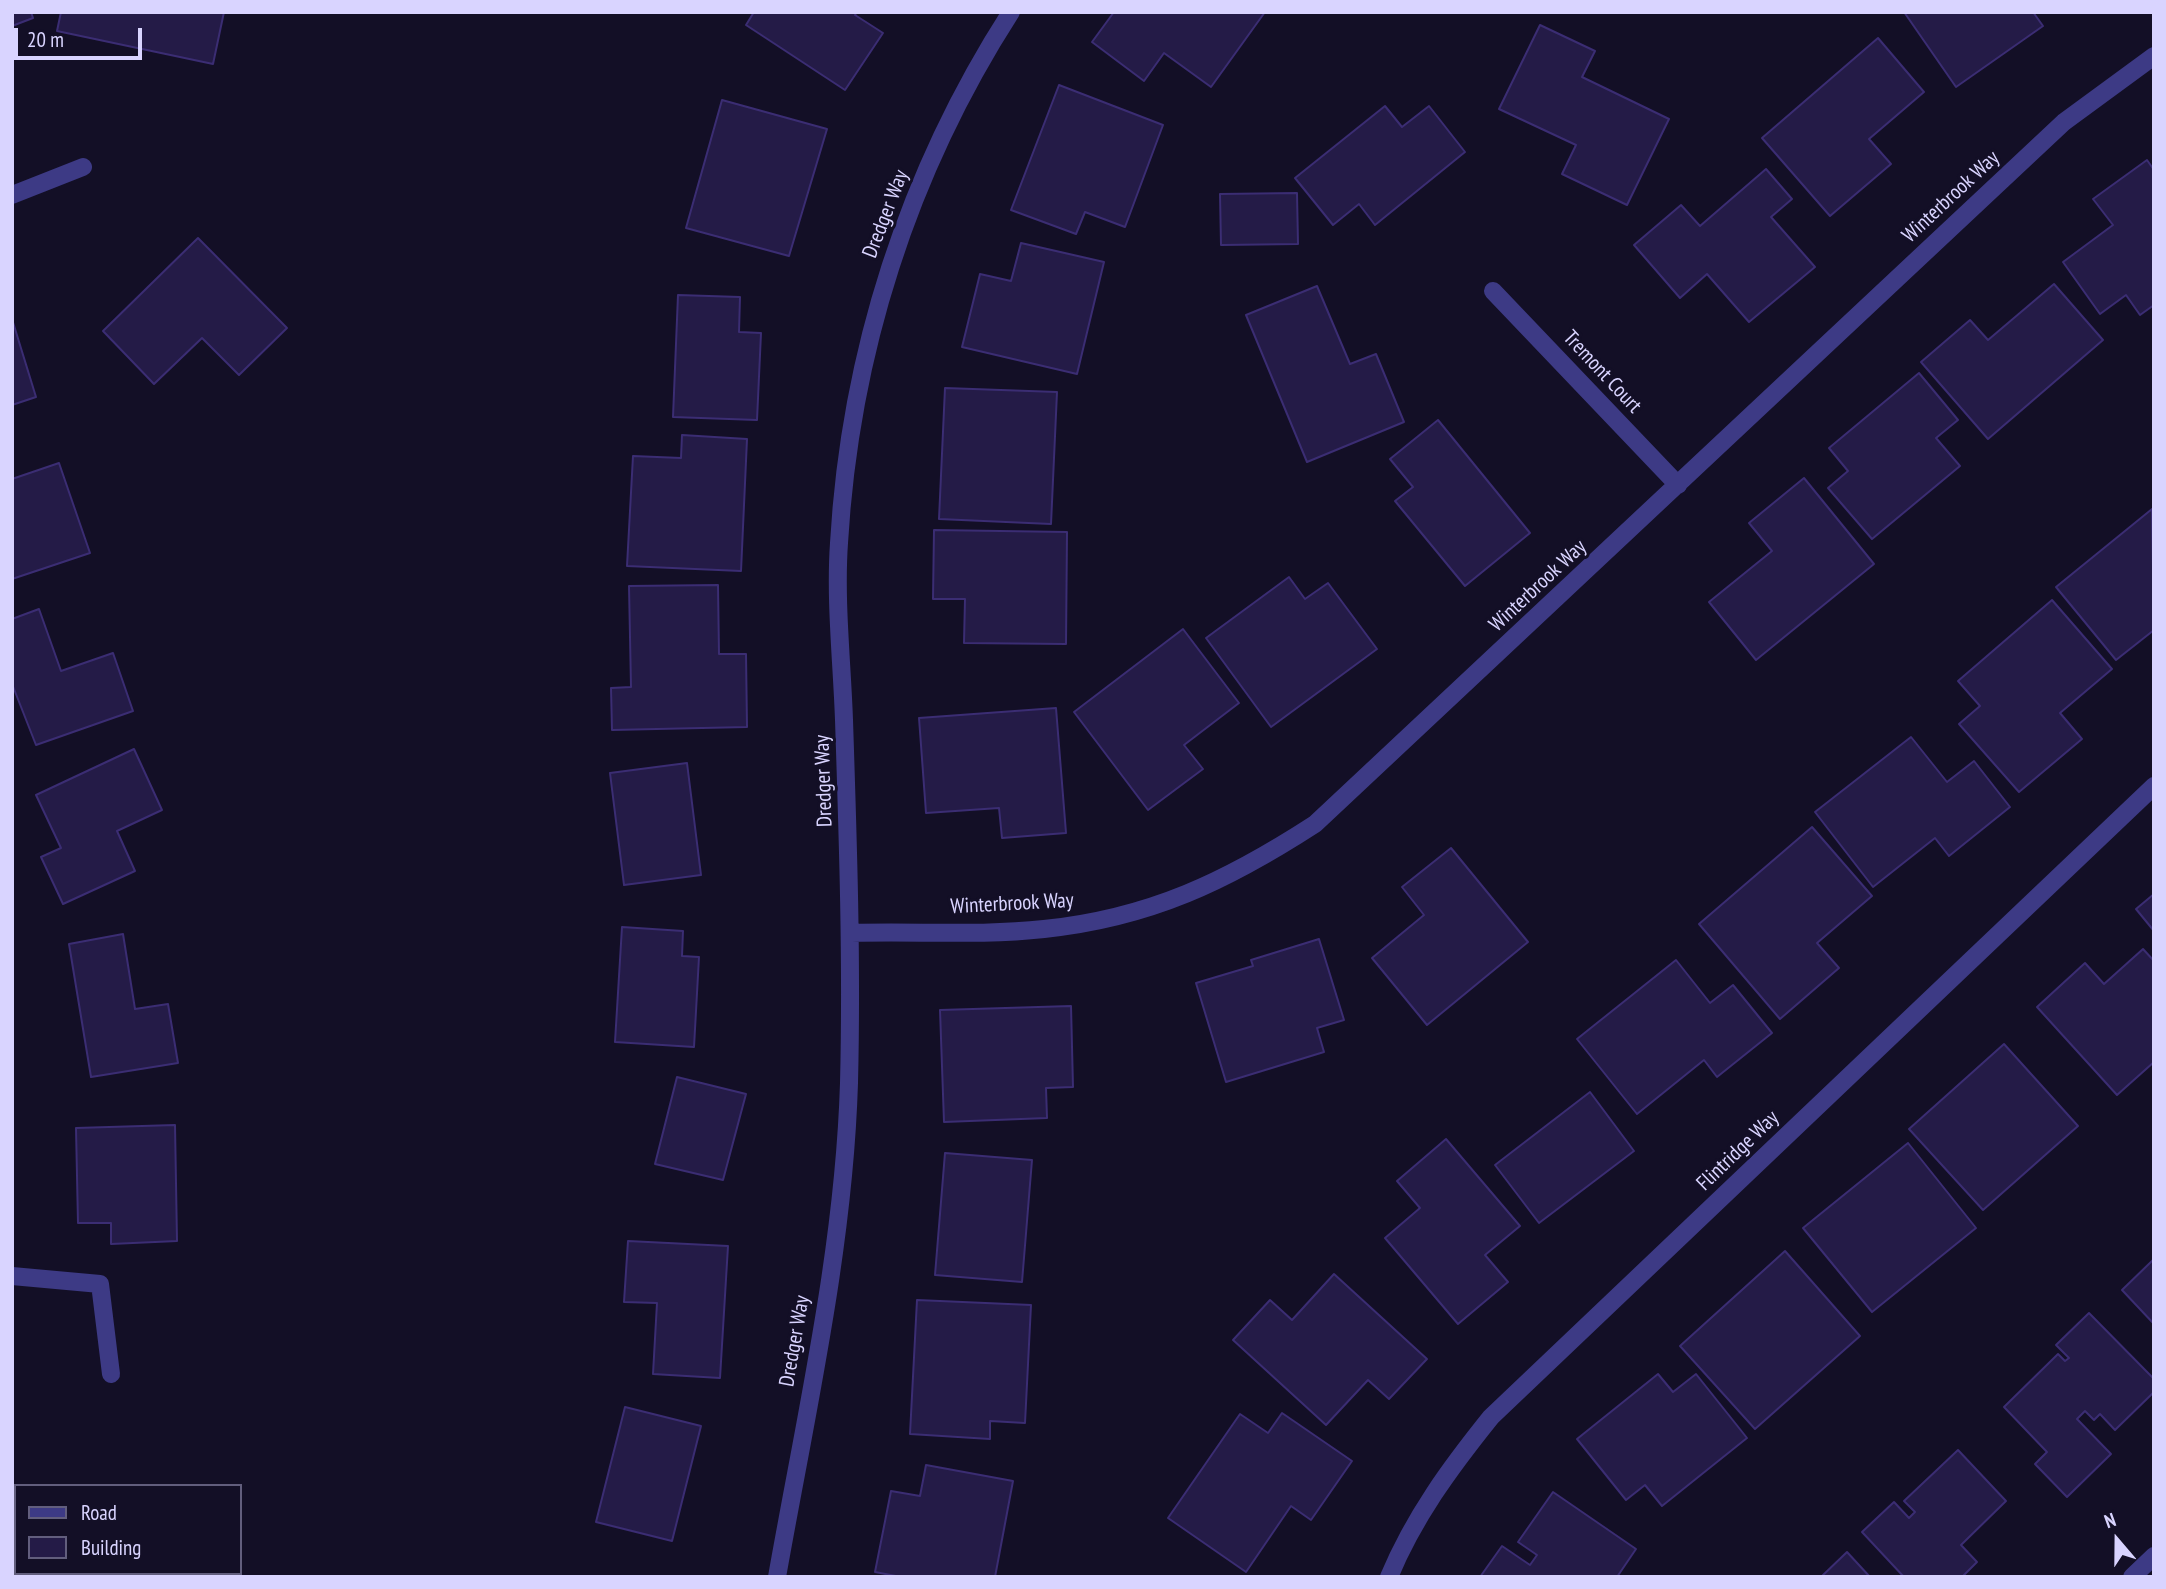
<!DOCTYPE html>
<html>
<head>
<meta charset="utf-8">
<style>
	body { margin:0 }
	#map { position:relative; width:2166px; height:1589px; overflow:hidden; background:#130f26; font-family:"PT Sans Narrow",sans-serif }
	canvas { display:block }
	.frame { position:absolute; inset:0; border:14px solid #d9d4ff; pointer-events:none }
	.legend { position:absolute; left:14px; top:1484px; width:228px; height:91px; box-sizing:border-box; background:#130f26; border:2px solid #625e7d; margin:0; padding:9px 12px; list-style:none; font-size:21px; color:#d9d4ff }
	.legend li { display:flex; align-items:center; gap:14px; height:35px }
	.legend b { width:35px; border:2px solid #625e7d }
	.north { position:absolute; left:2082px; top:1505px; width:70px; height:70px; -webkit-text-stroke:5px #130f26; paint-order:stroke; rotate:340deg; font-size:19px; font-weight:700; line-height:28px; text-align:center; color:#d9d4ff }
	.north::after { content:''; display:block; margin:auto; width:24px; height:32px; background:#d9d4ff; clip-path:polygon(50% 0,100% 100%,50% 72%,0 100%) }
	.scale { position:absolute; left:14px; top:28px; width:128px; height:32px; box-sizing:border-box; border:4px solid #d9d4ff; border-top:0; padding-left:9px; font-size:21px; line-height:24px; white-space:nowrap; color:#d9d4ff; -webkit-text-stroke:5px #130f26; paint-order:stroke }
</style>
</head>
<body>
<div id="map">
<canvas width="2166" height="1589"></canvas>
<div class="frame"></div>
<ul class="legend">
<li><b style="height:9px;background:#3d3a85"></b>Road</li>
<li><b style="height:19px;background:#241b47"></b>Building</li>
</ul>
<div class="north">N</div>
<div class="scale">20 m</div>
</div>
<script>
const context = document.querySelector('canvas').getContext('2d');
context.lineJoin = 'round';
function fillPath(path, color) {
  context.fillStyle = color;
  context.fill(path, 'evenodd');
}
function stroke(path, color, width, dash) {
  context.strokeStyle = color;
  context.lineWidth = width;
  context.lineCap = dash ? 'butt' : 'round';
  context.setLineDash(dash || []);
  context.stroke(path);
}
function label(font, color, halo, rows, align = 'center') {
  context.font = font + ' "PT Sans Narrow",sans-serif';
  context.lineWidth = 6;
  context.setLineDash([]);
  context.textBaseline = 'middle';
  context.strokeStyle = halo;
  context.fillStyle = color;
  for (const [text, x, y, turn = 0] of rows) {
    context.save();
    context.translate(x, y);
    context.rotate((+turn || 0) * Math.PI / 180);
    context.textAlign = isNaN(turn) ? turn : align;
    if (halo) context.strokeText(text, 0, 0);
    context.fillText(text, 0, 0);
    context.restore();
  }
}
const building = new Path2D(`
	M12,12H31L33,18L12,26Z
	M61,12H224L213,64L57,31Z
	M754,12H857L855,15L883,33L845,90L746,25Z
	M1114,12H1265L1211,87L1164,53L1144,81L1092,42Z
	M1904,12H2033L2043,26L1956,87Z
	M1540,25L1595,51L1582,77L1669,119L1627,205L1562,174L1576,145L1499,109Z
	M1878,38L1924,92L1869,139L1891,164L1830,216L1762,138Z
	M1059,85L1163,125L1125,227L1085,212L1076,234L1011,210Z
	M722,100L827,129L789,256L686,228Z
	M1385,106L1402,127L1429,106L1465,152L1375,225L1359,204L1333,225L1295,178Z
	M2147,160L2154,170V305L2140,315L2126,295L2100,314L2063,262L2113,225L2093,199Z
	M1766,169L1792,199L1771,217L1815,267L1749,322L1707,274L1680,298L1634,245L1681,205L1700,226Z
	M1297,193L1298,244L1221,245L1220,194Z
	M198,238L287,328L239,375L202,338L154,384L103,331Z
	M1021,243L1104,262L1077,374L962,347L980,274L1011,281Z
	M2054,284L2103,340L1988,439L1921,362L1970,320L1988,340Z
	M1317,286L1350,364L1376,354L1404,422L1307,462L1246,315Z
	M678,295L740,297L739,332L761,333L757,420L673,417Z
	M12,319L36,397L12,405Z
	M1919,373L1958,420L1936,438L1960,466L1872,539L1828,488L1848,471L1829,448Z
	M945,388L1057,392L1051,524L939,519Z
	M1438,420L1530,533L1465,586L1395,501L1413,487L1390,459Z
	M682,435L747,439L741,571L627,566L633,456L681,458Z
	M59,463L90,553L12,579V479Z
	M1804,478L1874,564L1756,660L1709,602L1772,551L1749,523Z
	M2152,509L2154,630L2116,660L2056,587Z
	M934,530L1067,532L1066,644L964,643L965,599H933Z
	M1289,577L1305,599L1328,583L1377,649L1271,727L1206,638Z
	M718,585L719,654H746L747,727L612,730L611,688L631,687L629,586Z
	M2052,600L2112,669L2060,713L2082,739L2019,792L1959,724L1980,706L1958,681Z
	M39,609L61,671L113,653L133,711L36,745L12,684V619Z
	M1183,629L1239,703L1184,745L1203,769L1148,810L1074,712Z
	M1056,708L1066,833L1002,838L999,808L926,813L919,718Z
	M1911,737L1947,782L1974,761L2010,807L1949,856L1935,838L1873,887L1815,812Z
	M134,749L162,810L117,831L135,871L63,904L41,857L61,848L36,795Z
	M687,763L701,875L624,885L610,773Z
	M1812,827L1872,896L1817,943L1839,968L1780,1019L1699,924Z
	M1451,848L1528,942L1427,1025L1372,958L1424,915L1402,887Z
	M2154,894V931L2136,909Z
	M622,927L683,931L682,956L699,957L694,1047L615,1042Z
	M123,934L135,1009L168,1004L178,1063L91,1077L69,944Z
	M1319,939L1344,1020L1317,1028L1324,1052L1226,1082L1196,983L1253,966L1251,960Z
	M2143,949L2154,961V1062L2117,1095L2037,1007L2085,963L2104,984Z
	M1676,960L1710,1003L1733,985L1772,1033L1717,1077L1704,1060L1637,1114L1577,1039Z
	M1071,1006L1073,1087L1046,1088L1047,1118L944,1122L940,1010Z
	M2004,1044L2078,1126L1983,1210L1909,1129Z
	M677,1077L746,1094L723,1180L655,1164Z
	M1590,1092L1634,1151L1539,1223L1495,1165Z
	M175,1125L177,1241L111,1244V1223H78L76,1128Z
	M1446,1139L1520,1226L1485,1255L1508,1282L1458,1324L1385,1238L1420,1208L1397,1181Z
	M1908,1143L1976,1228L1872,1312L1803,1228Z
	M945,1153L1032,1160L1022,1282L935,1275Z
	M628,1241L728,1246L720,1378L653,1374L657,1303L624,1302Z
	M1785,1251L1860,1336L1755,1429L1680,1346Z
	M2154,1259V1324L2122,1290Z
	M1334,1274L1427,1359L1389,1399L1368,1380L1326,1425L1233,1340L1270,1300L1292,1320Z
	M917,1300L1031,1305L1025,1423L990,1421V1439L910,1434Z
	M2089,1313L2154,1379V1392L2115,1430L2100,1414L2094,1420L2085,1411L2077,1419L2111,1454L2067,1497L2035,1464L2047,1452L2004,1407L2058,1354L2065,1361L2069,1358L2056,1345Z
	M1658,1374L1673,1392L1696,1374L1747,1438L1662,1506L1645,1485L1626,1500L1577,1439Z
	M625,1407L701,1426L672,1541L596,1522Z
	M1282,1413L1352,1461L1311,1520L1291,1506L1246,1572L1168,1518L1240,1414L1268,1433Z
	M1958,1450L2006,1501L1961,1545L1977,1562L1962,1577H1904L1862,1532L1894,1502L1909,1518L1915,1512L1904,1501Z
	M926,1465L1013,1481L995,1577H901L875,1572L891,1491L920,1496Z
	M1553,1492L1636,1549L1617,1577H1480L1502,1546L1530,1565L1537,1555L1518,1542Z
	M1847,1552L1870,1577H1821Z`);
fillPath(building, '#241b47');
stroke(building, '#3b2d73', 2);
stroke(new Path2D(`
	M12,1276L100,1284L111,1374`), '#3d3a85', 18);
stroke(new Path2D(`
	M12,195L83,167
	M1493,291L1678,485
	M852,933C915,931 981,936 1044,929C1150,918 1227,881 1315,824L2064,122L2154,56
	M777,1577C806,1413 844,1249 849,1083C852,962 848,841 844,720C842,662 835,601 839,543C850,354 908,172 1011,12
	M1389,1577C1414,1517 1450,1468 1491,1417L2154,786
	M2132,1577L2154,1556`), '#3d3a85', 18);
label('21px', '#d9d4ff', '#130f26', [
	["Winterbrook Way",1951,197,-43],
	["Dredger Way",886,214,-69],
	["Tremont Court",1602,372,47],
	["Winterbrook Way",1538,586,-43],
	["Dredger Way",824,781,-92],
	["Winterbrook Way",1012,904,-3],
	["Flintridge Way",1738,1151,-44],
	["Dredger Way",795,1341,-80]
]);
</script>
</body>
</html>
